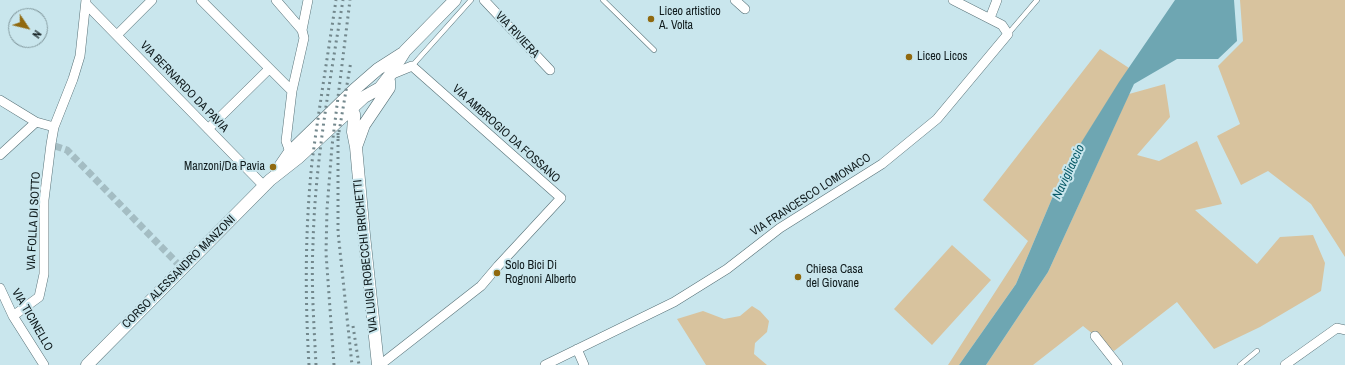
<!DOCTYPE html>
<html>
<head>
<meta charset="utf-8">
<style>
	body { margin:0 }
	#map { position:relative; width:1345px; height:365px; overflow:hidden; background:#c9e6ed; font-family:"Archivo Narrow",sans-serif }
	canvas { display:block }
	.north { position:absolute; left:8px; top:8px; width:40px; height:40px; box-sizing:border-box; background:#c9e6ed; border:1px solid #7f959a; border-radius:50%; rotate:125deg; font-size:11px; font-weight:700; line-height:16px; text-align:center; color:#101b1d }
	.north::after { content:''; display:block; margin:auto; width:14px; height:18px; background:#90690f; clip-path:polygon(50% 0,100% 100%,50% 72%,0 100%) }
</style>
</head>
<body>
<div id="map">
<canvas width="1345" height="365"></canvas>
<div class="north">N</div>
</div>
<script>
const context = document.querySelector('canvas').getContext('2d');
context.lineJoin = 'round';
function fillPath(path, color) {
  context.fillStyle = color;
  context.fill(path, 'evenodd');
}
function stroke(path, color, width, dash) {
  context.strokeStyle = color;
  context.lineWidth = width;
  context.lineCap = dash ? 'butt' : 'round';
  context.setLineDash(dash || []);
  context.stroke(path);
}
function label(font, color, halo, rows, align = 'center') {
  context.font = font + ' "Archivo Narrow",sans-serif';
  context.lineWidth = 4;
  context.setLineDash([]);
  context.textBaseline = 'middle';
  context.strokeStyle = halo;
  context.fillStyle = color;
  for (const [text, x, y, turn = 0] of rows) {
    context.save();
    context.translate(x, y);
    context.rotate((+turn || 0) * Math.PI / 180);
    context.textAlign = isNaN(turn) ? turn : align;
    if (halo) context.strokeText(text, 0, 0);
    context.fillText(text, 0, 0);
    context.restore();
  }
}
fillPath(new Path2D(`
	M1240,0H1345V257L1311,204L1268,171L1241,185L1217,136L1240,124L1218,66L1243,41Z
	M1100,49L1129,68L1064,170L1016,284L959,365H948L1028,241L983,200Z
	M1165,84L1170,117L1137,155L1159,161L1197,141L1222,204L1195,210L1257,264L1280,237L1313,235L1325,263L1321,291L1260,327L1214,349L1177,302L1114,351L1083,326L1033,365H986L1048,272L1129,94Z
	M952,245L991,280L932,345L894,309Z
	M752,306L760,311L769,321L767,332L755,343L754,354L767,365H706L677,319L703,311L724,319L740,316Z`), '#d8c39e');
fillPath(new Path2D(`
	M1175,0H1234L1237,41L1218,59H1177L1134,84L1048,272L986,365H959L1016,284L1064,170L1119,82Z`), '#6ea6b2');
stroke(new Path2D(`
	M55,146L67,150L177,263`), '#a4bdc3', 7, [7, 3.5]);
const service = new Path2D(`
	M603,0L654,50
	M1008,34L1037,0
	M412,66L471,0
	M1240,365L1257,351`);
const minor = new Path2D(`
	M201,0L292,91
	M276,0L302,30
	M484,0L550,70
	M735,0L745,9
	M86,4L264,186
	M990,18L997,0
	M117,35L152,0
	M0,100L36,122L54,127
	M208,129L269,69
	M294,154L290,152L286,141L292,91L304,38L302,30L308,0
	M0,155L36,122
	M0,288L13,316L44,365
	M13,316L39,297L44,274V200L51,144L54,127L73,79L80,56L86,0
	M1095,336L1118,365
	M577,349L584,365
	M380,365L481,286L498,266L561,198L412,66L390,75
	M545,365L674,302L727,269L780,228L882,164L937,119L1008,34L1002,25L953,0
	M1285,365L1337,328L1345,330`);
const tertiary = new Path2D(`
	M348,111H352L354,114V118L353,132L356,147L364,235L378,365
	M356,147L364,125L389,88V81
	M279,168L290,152L355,89L378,69L403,53
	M87,365L270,180L298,158L364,97L380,88L390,75L405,51L455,0`);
stroke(service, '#577177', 5.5);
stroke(minor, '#577177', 10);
stroke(tertiary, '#577177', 13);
stroke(service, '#fff', 4.5);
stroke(minor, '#fff', 9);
stroke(tertiary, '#fff', 12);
stroke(new Path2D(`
	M338,133V232L352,365
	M338,138L351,61
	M353,326L359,365
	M309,365C305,297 305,230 312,162C319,108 328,54 336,0
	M316,365C314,325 311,284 313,244C315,162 330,81 343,0
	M334,365L326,253L327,209L332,146L350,0`), '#73888d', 3, [2, 4]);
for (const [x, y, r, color] of [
	[651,19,4,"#90690f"],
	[909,57,4,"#90690f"],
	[273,167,4,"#90690f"],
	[497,273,4,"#90690f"],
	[798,277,4,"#90690f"]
]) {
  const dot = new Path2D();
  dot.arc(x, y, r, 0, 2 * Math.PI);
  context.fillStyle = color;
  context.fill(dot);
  stroke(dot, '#c9e6ed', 1.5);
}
label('12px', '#101b1d', '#c9e6ed', [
	["Liceo artistico",659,12],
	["A. Volta",659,26],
	["Liceo Licos",917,57],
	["Manzoni/Da Pavia",265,167,"right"],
	["Solo Bici Di",505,266],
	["Rognoni Alberto",505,280],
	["Chiesa Casa",806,270],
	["del Giovane",806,284]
], 'left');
label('12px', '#101b1d', '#c9e6ed', [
	["VIA RIVIERA",517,35,47],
	["VIA BERNARDO DA PAVIA",184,87,46],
	["VIA AMBROGIO DA FOSSANO",506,134,42],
	["VIA FRANCESCO LOMONACO",811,195,-33],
	["VIA FOLLA DI SOTTO",34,221,-87],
	["VIA LUIGI ROBECCHI BRICHETTI",366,256,-96],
	["CORSO ALESSANDRO MANZONI",179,272,-45],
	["VIA TICINELLO",32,320,60]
]);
label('italic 13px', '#0a5b68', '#c9e6ed', [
	["Navigliaccio",1069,172,-65]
]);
</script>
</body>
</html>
